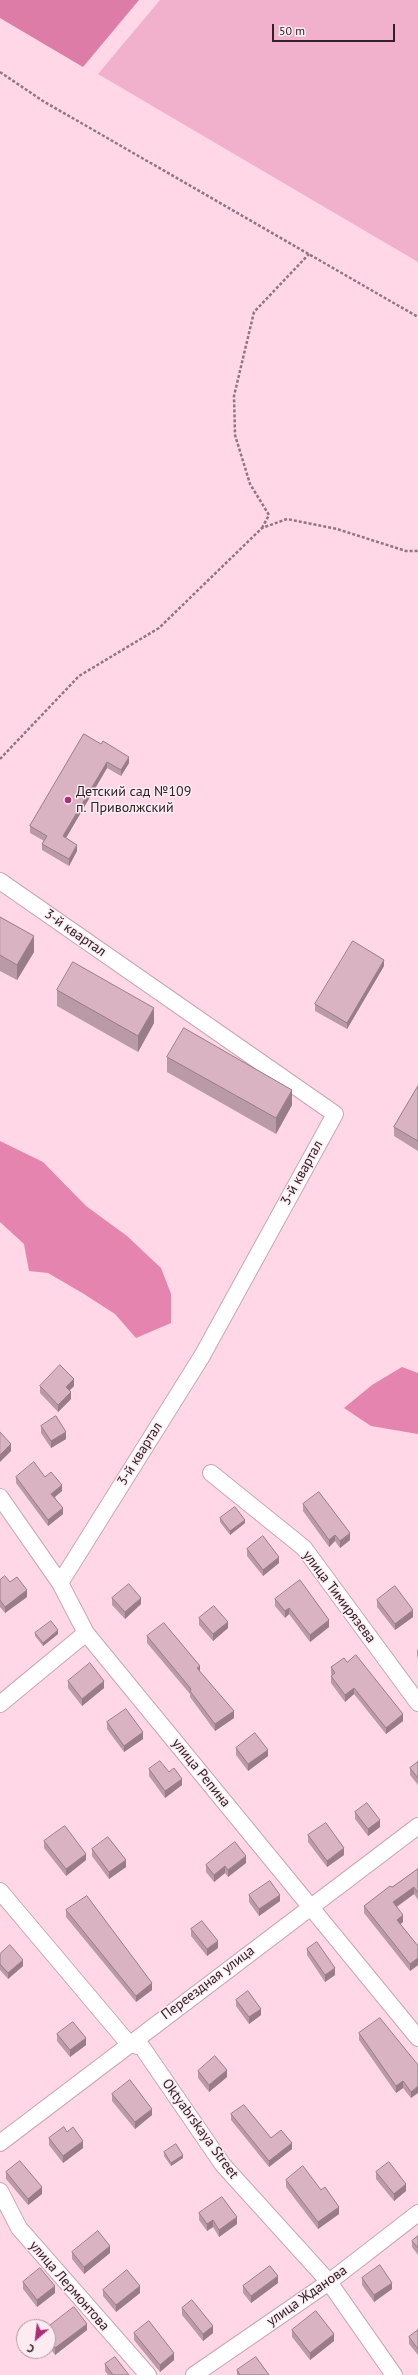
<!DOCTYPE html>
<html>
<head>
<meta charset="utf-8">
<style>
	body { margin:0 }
	#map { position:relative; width:418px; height:2375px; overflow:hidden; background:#ffd7e6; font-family:"PT Sans",sans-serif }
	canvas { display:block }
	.north { position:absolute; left:16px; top:2319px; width:40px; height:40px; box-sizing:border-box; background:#fcecf2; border:1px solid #aa9ba1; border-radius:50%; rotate:208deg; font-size:11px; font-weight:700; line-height:16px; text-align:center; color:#302127 }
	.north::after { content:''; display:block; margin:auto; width:14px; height:18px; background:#b02c73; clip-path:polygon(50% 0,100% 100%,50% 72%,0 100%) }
	.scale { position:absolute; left:272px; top:24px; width:123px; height:18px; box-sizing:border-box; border:2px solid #302127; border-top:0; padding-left:5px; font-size:12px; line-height:14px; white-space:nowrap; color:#302127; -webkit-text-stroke:3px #fcecf2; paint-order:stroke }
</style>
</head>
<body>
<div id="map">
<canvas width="418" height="2375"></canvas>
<div class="north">С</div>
<div class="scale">50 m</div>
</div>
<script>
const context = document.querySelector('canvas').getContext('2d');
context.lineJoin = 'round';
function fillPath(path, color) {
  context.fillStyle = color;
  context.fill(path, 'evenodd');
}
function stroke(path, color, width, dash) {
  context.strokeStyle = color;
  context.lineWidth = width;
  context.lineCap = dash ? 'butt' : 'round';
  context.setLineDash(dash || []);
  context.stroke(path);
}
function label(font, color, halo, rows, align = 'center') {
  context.font = font + ' "PT Sans",sans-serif';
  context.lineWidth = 3;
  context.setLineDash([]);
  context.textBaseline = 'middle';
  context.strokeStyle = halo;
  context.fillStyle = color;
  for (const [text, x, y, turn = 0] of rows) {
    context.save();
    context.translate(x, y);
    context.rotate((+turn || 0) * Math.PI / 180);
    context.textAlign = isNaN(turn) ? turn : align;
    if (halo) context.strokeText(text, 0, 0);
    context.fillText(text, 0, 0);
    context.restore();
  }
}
fillPath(new Path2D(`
	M160,0H418V262L98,74Z`), '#f1b0cb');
fillPath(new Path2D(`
	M0,0H139L83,67L0,18Z`), '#dc7ca7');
fillPath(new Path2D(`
	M0,1141L43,1162L86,1206L127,1236L161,1268L171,1294V1323L136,1338L115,1314L84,1294L48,1273L29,1271L24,1244L0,1222Z
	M402,1367L418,1373V1434L371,1426L344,1408L372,1385Z`), '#e584af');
const minor = new Path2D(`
	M0,881L335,1114L202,1356L60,1583
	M211,1473L304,1548L418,1703
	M0,1497L60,1583L86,1633L418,2038
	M0,1704L86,1633
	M0,1891L129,2044L142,2047L223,2165L329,2282L394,2375
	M0,2143L418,1826
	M0,2191L19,2228L148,2375
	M194,2375L329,2282L418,2213`);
stroke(minor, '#cba5b4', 18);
stroke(new Path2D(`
	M0,72L43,101L418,317
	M262,528L269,515L250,484L235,435L234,396L254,312L309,254
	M0,759L79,676L159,628L262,528L287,519L337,529L406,551H418`), '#907680', 2.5, [3, 2]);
stroke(minor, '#fff', 16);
fillPath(new Path2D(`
	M84,734L129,763L121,776L107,768L66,838L77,851L69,866L42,850V844L44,841L30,833V826Z
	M0,917L34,952L17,980L0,971Z
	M384,966L347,1029L315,1011V1004Z
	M57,990L154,1023L138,1052L57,1006Z
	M167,1057L292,1105L276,1134L167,1072Z
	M418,1086V1151L394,1136V1127Z
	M40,1386H74L69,1391L71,1399L58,1412L40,1393Z
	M41,1426L66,1439L51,1448L41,1433Z
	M16,1477H45L62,1491L55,1497L63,1514L48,1526L16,1483Z
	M303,1504L350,1540L340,1548L335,1541L329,1547L303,1511Z
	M220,1518L245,1523L230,1535L220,1522Z
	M247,1549L279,1563L263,1576L247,1556Z
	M0,1580L10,1582L27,1597L5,1613L0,1607Z
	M112,1598L141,1604L125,1619L112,1605Z
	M275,1599L329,1627L310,1642L289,1614L285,1618L275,1606Z
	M377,1600L413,1617L395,1630L377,1607Z
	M199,1618L228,1628L213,1641L199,1625Z
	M35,1633L58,1634L43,1646L35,1636Z
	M147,1636L200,1672L234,1718L215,1731L190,1697V1694L147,1643Z
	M418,1649V1658L417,1656V1650Z
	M347,1662L403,1721L386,1734L354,1694L345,1702L331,1683V1676L332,1675L331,1674V1667Z
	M68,1681L104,1688L82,1706L68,1688Z
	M107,1722L143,1739L124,1752L107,1729Z
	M236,1748L268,1756L248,1771L236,1755Z
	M418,1762V1785L410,1775V1768Z
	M149,1769L169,1772L182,1785L165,1798L149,1776Z
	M355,1812L380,1827L368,1836L355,1819Z
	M308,1835L344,1855L327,1867L308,1842Z
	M44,1841L86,1860L66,1876L44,1848Z
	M92,1849L126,1867L109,1879L92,1856Z
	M246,1863L228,1877L225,1873L214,1882L206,1872V1865Z
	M418,1869V1900L414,1894L397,1907L403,1922L400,1924L418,1946V1965L410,1971L364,1913V1906Z
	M249,1895L280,1901L259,1916L249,1902Z
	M66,1910L152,1990L136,2002L66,1917Z
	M191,1929L218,1948L207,1956L191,1936Z
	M307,1949L335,1975L325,1982L307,1955Z
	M0,1954L23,1966L8,1979L0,1970Z
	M236,2000L261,2015L249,2024L236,2006Z
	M359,2033L418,2065L411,2098L403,2088L396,2093L359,2040Z
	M57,2034L86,2045L70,2057L57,2041Z
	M198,2071L227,2077L209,2092L198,2078Z
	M112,2094L152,2115L135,2129L112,2101Z
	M231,2114L271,2138L292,2149L269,2167L231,2120Z
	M67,2132L83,2148L63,2163L49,2145V2138Z
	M164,2152L183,2158L171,2166L164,2156Z
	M6,2172L42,2194L28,2205L6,2179Z
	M376,2172L406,2191L394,2201L376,2179Z
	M286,2180L321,2190L339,2214L318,2229L286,2187Z
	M199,2213L237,2224L219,2237L213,2227L207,2231L199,2220Z
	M418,2236V2255L412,2247V2241Z
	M72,2252L110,2253L84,2274L72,2259Z
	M362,2278L392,2289L374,2302L362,2285Z
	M23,2282L55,2293L37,2307L23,2289Z
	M278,2283L251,2303L243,2293V2286Z
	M103,2290L140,2293L116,2312L103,2296Z
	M182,2308L213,2333L203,2341L182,2315Z
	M48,2327L87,2330L55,2355L48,2345Z
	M292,2330L334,2341L310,2360L292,2337Z
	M418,2330V2355L409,2344V2337Z
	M134,2333L174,2360L160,2372L134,2340Z
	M105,2364L129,2375H108L105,2371Z
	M237,2370L269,2375H237Z`), '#bb9aa7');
fillPath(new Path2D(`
	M129,757V763L121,776V770Z
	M107,762V768L63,843V836Z
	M77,845V851L69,866V859Z
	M34,936V952L17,980V965Z
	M384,960V966L347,1029V1023Z
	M154,1008V1023L138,1052V1036Z
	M292,1090V1105L276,1134V1118Z
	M74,1379V1386L66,1394V1387Z
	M71,1392V1399L58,1412V1405Z
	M66,1432V1439L51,1448V1441Z
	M11,1444V1451L0,1462V1455Z
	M62,1485V1491L51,1500V1494Z
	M63,1508V1514L48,1526V1520Z
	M245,1520V1523L230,1535V1531Z
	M350,1533V1540L340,1548V1541Z
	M335,1535V1541L329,1547V1540Z
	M279,1557V1563L263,1576V1570Z
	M27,1590V1597L5,1613V1607Z
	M141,1598V1604L125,1619V1612Z
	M289,1608V1614L285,1618V1611Z
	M413,1610V1617L395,1630V1624Z
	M329,1620V1627L310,1642V1635Z
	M228,1622V1628L213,1641V1634Z
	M58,1630V1634L43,1646V1643Z
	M200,1666V1672L197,1668Z
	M104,1681V1688L82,1706V1699Z
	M354,1688V1694L345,1702V1695Z
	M234,1711V1718L215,1731V1724Z
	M403,1714V1721L386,1734V1728Z
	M143,1732V1739L124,1752V1746Z
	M268,1750V1756L248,1771V1764Z
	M182,1779V1785L165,1798V1791Z
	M380,1820V1827L368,1836V1829Z
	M344,1848V1855L327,1867V1861Z
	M86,1854V1860L66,1876V1869Z
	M246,1856V1863L228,1877V1870Z
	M126,1860V1867L109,1879V1872Z
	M225,1866V1873L214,1882V1875Z
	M414,1887V1894L393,1909V1902Z
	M280,1895V1901L259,1916V1909Z
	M403,1915V1922L397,1927V1920Z
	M218,1941V1948L207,1956V1949Z
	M418,1958V1965L410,1971V1964Z
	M23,1960V1966L8,1979V1973Z
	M335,1968V1975L325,1982V1975Z
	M152,1983V1990L136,2002V1996Z
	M261,2009V2015L249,2024V2017Z
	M86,2038V2045L70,2057V2050Z
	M227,2070V2077L209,2092V2085Z
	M403,2081V2088L396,2093V2086Z
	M418,2086V2093L411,2098V2092Z
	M152,2109V2115L135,2129V2122Z
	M83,2141V2148L63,2163V2156Z
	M292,2143V2149L269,2167V2161Z
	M183,2155V2158L171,2166V2163Z
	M406,2184V2191L394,2201V2194Z
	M42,2187V2194L28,2205V2199Z
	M339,2207V2214L318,2229V2222Z
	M237,2217V2224L219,2237V2230Z
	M213,2220V2227L207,2231V2224Z
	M110,2246V2253L84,2274V2267Z
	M278,2276V2283L251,2303V2296Z
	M392,2283V2289L374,2302V2295Z
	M55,2286V2293L37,2307V2300Z
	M140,2286V2293L116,2312V2305Z
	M87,2324V2330L55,2355V2348Z
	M213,2326V2333L203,2341V2334Z
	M334,2334V2341L310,2360V2353Z
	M174,2353V2360L160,2372V2365Z`), '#987d88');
const building = new Path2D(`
	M84,734L101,744L103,741L129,757L121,770L107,762L63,836L77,845L69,859L42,844L47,836L30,826Z
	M0,917L34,936L17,965L0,955Z
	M353,941L384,960L347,1023L315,1004Z
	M73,962L154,1008L138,1036L57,990Z
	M184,1028L292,1090L276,1118L167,1057Z
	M418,1086V1141L394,1127Z
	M60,1365L74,1379L66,1387L71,1392L58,1405L40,1386Z
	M56,1416L66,1432L51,1441L41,1426Z
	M0,1432L11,1444L0,1455Z
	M34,1462L45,1477L51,1472L62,1485L51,1494L63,1508L48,1520L16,1477Z
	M319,1492L350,1533L340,1541L335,1535L329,1540L303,1504Z
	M235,1507L245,1520L230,1531L220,1518Z
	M263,1536L279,1557L263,1570L247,1549Z
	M5,1576L10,1582L17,1577L27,1590L5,1607L0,1600V1580Z
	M300,1580L329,1620L310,1635L289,1608L285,1611L275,1599Z
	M129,1584L141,1598L125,1612L112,1598Z
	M395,1586L413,1610L395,1624L377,1600Z
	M214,1606L228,1622L213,1634L199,1618Z
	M51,1621L58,1630L43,1643L35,1633Z
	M164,1623L200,1666L197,1668L234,1711L215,1724L190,1691L191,1689L147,1636Z
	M356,1655L403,1714L386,1728L354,1688L345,1695L331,1676L335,1673L331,1667L344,1658L347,1662Z
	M90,1663L104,1681L82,1699L68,1681Z
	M126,1709L143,1732L124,1746L107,1722Z
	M255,1733L268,1750L248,1764L236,1748Z
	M160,1761L169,1772L174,1768L182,1779L165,1791L149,1769Z
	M418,1762V1778L410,1768Z
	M367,1803L380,1820L368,1829L355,1812Z
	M326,1823L344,1848L327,1861L308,1835Z
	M65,1826L86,1854L66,1869L44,1841Z
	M108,1837L126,1860L109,1872L92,1849Z
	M235,1842L246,1856L228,1870L225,1866L214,1875L206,1865Z
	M418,1869V1893L414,1887L393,1902L403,1915L397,1920L418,1946V1958L410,1964L364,1906L390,1886L392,1887Z
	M270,1881L280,1895L259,1909L249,1895Z
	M87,1896L152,1983L136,1996L66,1910Z
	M202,1921L218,1941L207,1949L191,1929Z
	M317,1942L335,1968L325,1975L307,1949Z
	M10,1945L23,1960L8,1973L0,1964V1954Z
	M248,1991L261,2009L249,2017L236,2000Z
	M380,2018L418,2065V2086L411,2092L403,2081L396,2086L359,2033Z
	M73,2022L86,2038L70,2050L57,2034Z
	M215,2056L227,2070L209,2085L198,2071Z
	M130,2080L152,2109L135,2122L112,2094Z
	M244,2105L271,2138L281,2130L292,2143L269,2161L231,2114Z
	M64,2127L67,2132L73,2127L83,2141L63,2156L49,2138Z
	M176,2144L183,2155L171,2163L164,2152Z
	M20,2161L42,2187L28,2199L6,2172Z
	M389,2162L406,2184L394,2194L376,2172Z
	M303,2166L321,2190L325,2187L339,2207L318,2222L286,2180Z
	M222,2197L237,2217L219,2230L213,2220L207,2224L199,2213Z
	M98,2231L110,2246L84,2267L72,2252Z
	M418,2236V2248L412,2241Z
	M380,2265L392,2283L374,2295L362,2278Z
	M270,2266L278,2276L251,2296L243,2286Z
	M40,2268L55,2286L37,2300L23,2282Z
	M127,2270L140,2286L116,2305L103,2290Z
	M192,2300L213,2326L203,2334L182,2308Z
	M74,2307L87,2324L55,2348L48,2338V2327Z
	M316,2311L334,2334L310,2353L292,2330Z
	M149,2321L174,2353L160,2365L134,2333Z
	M418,2330V2349L409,2337Z
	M115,2357L129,2375H113L105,2364Z
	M256,2357L269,2375H240L237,2370Z`);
fillPath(building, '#d9b3c2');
stroke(building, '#987d88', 1);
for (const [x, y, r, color] of [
	[68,800,4,"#b02c73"]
]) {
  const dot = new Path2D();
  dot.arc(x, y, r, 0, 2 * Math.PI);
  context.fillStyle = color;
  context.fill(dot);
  stroke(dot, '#fcecf2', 1.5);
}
label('14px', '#302127', '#fcecf2', [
	["Детский сад №109",76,792],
	["п. Приволжский",76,808]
], 'left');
label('14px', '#302127', '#fcecf2', [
	["3-й квартал",75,933,35],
	["3-й квартал",302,1173,-61],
	["3-й квартал",140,1454,-58],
	["улица Тимирязева",339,1597,53],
	["улица Репина",201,1773,51],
	["Переездная улица",208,1983,-37],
	["Oktyabrskaya Street",200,2129,54],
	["улица Лермонтова",69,2286,49],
	["улица Жданова",307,2296,-35]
]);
</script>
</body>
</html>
